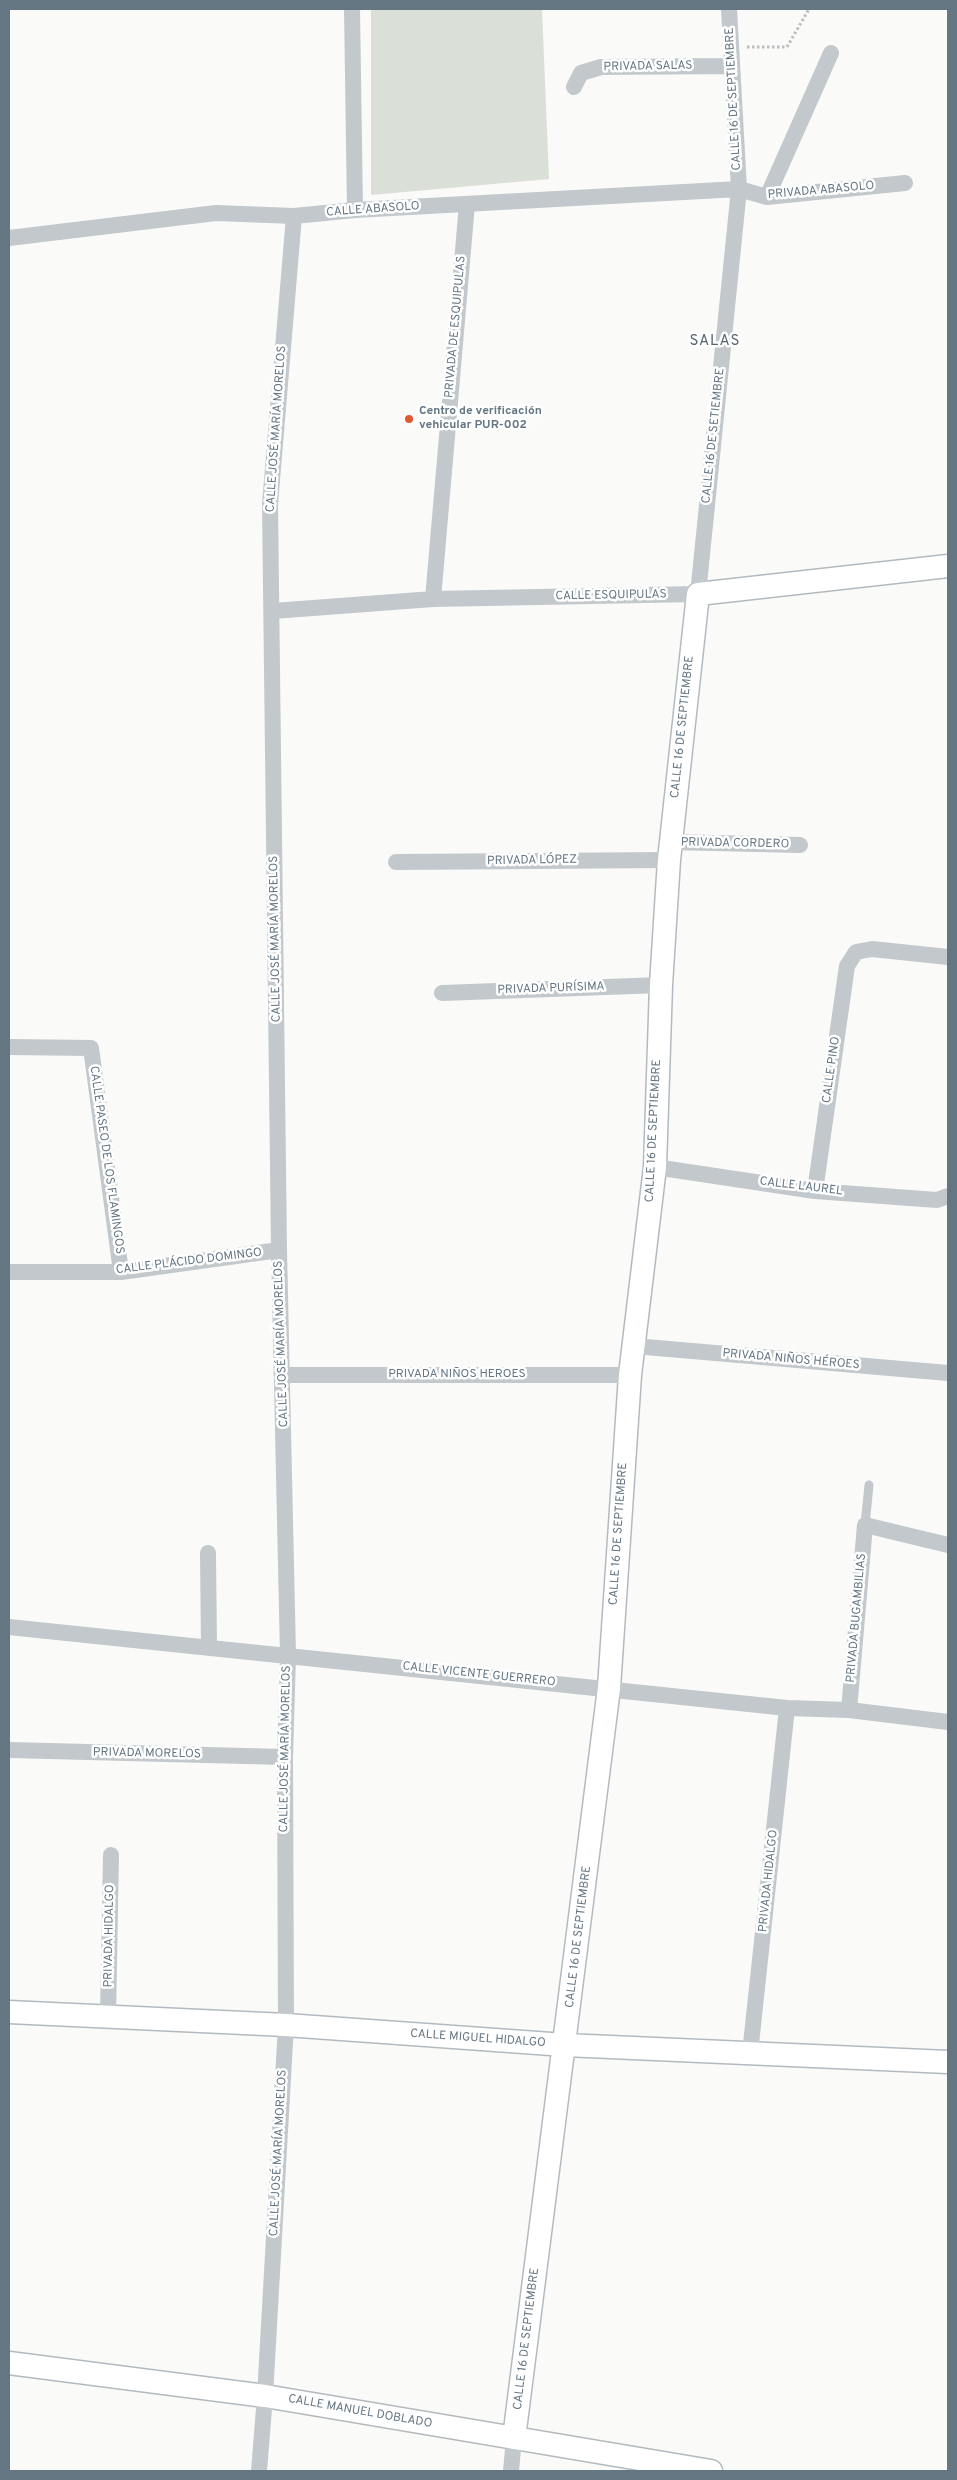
<!DOCTYPE html>
<html>
<head>
<meta charset="utf-8">
<style>
	body { margin:0 }
	#map { position:relative; width:957px; height:2480px; overflow:hidden; background:#fafaf8; font-family:Overpass,sans-serif }
	canvas { display:block }
	.frame { position:absolute; inset:0; border:10px solid #657683; pointer-events:none }
</style>
</head>
<body>
<div id="map">
<canvas width="957" height="2480"></canvas>
<div class="frame"></div>
</div>
<script>
const context = document.querySelector('canvas').getContext('2d');
context.lineJoin = 'round';
function fillPath(path, color) {
  context.fillStyle = color;
  context.fill(path, 'evenodd');
}
function stroke(path, color, width, dash) {
  context.strokeStyle = color;
  context.lineWidth = width;
  context.lineCap = dash ? 'butt' : 'round';
  context.setLineDash(dash || []);
  context.stroke(path);
}
function label(font, color, halo, rows, align = 'center') {
  context.font = font + ' Overpass,sans-serif';
  context.lineWidth = 5;
  context.setLineDash([]);
  context.textBaseline = 'middle';
  context.strokeStyle = halo;
  context.fillStyle = color;
  for (const [text, x, y, turn = 0] of rows) {
    context.save();
    context.translate(x, y);
    context.rotate((+turn || 0) * Math.PI / 180);
    context.textAlign = isNaN(turn) ? turn : align;
    if (halo) context.strokeText(text, 0, 0);
    context.fillText(text, 0, 0);
    context.restore();
  }
}
fillPath(new Path2D(`
	M371,9H542L549,179L371,195Z`), '#dadfd7');
const secondary = new Path2D(`
	M9,2012L286,2025L565,2045L948,2062
	M9,2363L265,2396L711,2471
	M514,2438L609,1688L630,1375L655,1167L661,985L669,860L698,594L948,566`);
stroke(secondary, '#b3babf', 25);
stroke(new Path2D(`
	M747,47H787L809,9`), '#bbbfc2', 3, [2.5, 2.5]);
stroke(new Path2D(`
	M865,1525L869,1485`), '#c3c8cc', 9);
stroke(new Path2D(`
	M352,9L355,210
	M574,87L581,73L601,67L732,66
	M767,197L831,53
	M9,238L216,213L294,216L355,210L739,189L767,197L905,183
	M433,599L467,204
	M273,611L433,599L698,594L739,189L729,9
	M670,842L800,845
	M396,862L669,860
	M442,993L661,985
	M9,1047L91,1048L121,1272
	M655,1167L815,1191L937,1200L948,1196
	M815,1191L847,966L856,952L872,949L948,957
	M9,1272H121L279,1250
	M634,1346L948,1373
	M284,1375H630
	M208,1553L209,1647
	M9,1627L787,1708L849,1710L948,1722
	M849,1710L865,1525L948,1545
	M9,1750L285,1757
	M108,2017L111,1855
	M750,2053L787,1708
	M259,2471L265,2396L286,2025L285,1757L288,1655L279,1250L270,504L294,216
	M511,2471L514,2438`), '#c3c8cc', 16);
stroke(secondary, '#fff', 22);
for (const [x, y, r, color] of [
	[409,419,5,"#e4572e"]
]) {
  const dot = new Path2D();
  dot.arc(x, y, r, 0, 2 * Math.PI);
  context.fillStyle = color;
  context.fill(dot);
  stroke(dot, '#fff', 2);
}
label('12px', '#657683', '#fff', [
	["PRIVADA SALAS",648,67,-1],
	["CALLE 16 DE SEPTIEMBRE",734,99,-93],
	["PRIVADA ABASOLO",821,191,-5],
	["CALLE ABASOLO",373,210,-4],
	["PRIVADA DE ESQUIPULAS",456,327,-85],
	["CALLE JOSÉ MARÍA MORELOS",277,429,-86],
	["CALLE 16 DE SETIEMBRE",714,436,-84],
	["CALLE ESQUIPULAS",611,596,-1],
	["CALLE 16 DE SEPTIEMBRE",683,727,-84],
	["PRIVADA CORDERO",735,844,1],
	["PRIVADA LÓPEZ",532,861,-1],
	["CALLE JOSÉ MARÍA MORELOS",276,939,-91],
	["PRIVADA PURÍSIMA",551,989,-2],
	["CALLE PINO",832,1070,-82],
	["CALLE 16 DE SEPTIEMBRE",654,1131,-87],
	["CALLE PASEO DE LOS FLAMINGOS",106,1160,82],
	["CALLE LAUREL",801,1187,7],
	["CALLE PLÁCIDO DOMINGO",189,1262,-7],
	["CALLE JOSÉ MARÍA MORELOS",282,1344,-92],
	["PRIVADA NIÑOS HÉROES",791,1360,5],
	["PRIVADA NIÑOS HEROES",457,1375],
	["CALLE 16 DE SEPTIEMBRE",619,1534,-86],
	["PRIVADA BUGAMBILIAS",857,1618,-85],
	["CALLE VICENTE GUERRERO",479,1675,6],
	["CALLE JOSÉ MARÍA MORELOS",286,1749,-89],
	["PRIVADA MORELOS",147,1754,1],
	["PRIVADA HIDALGO",769,1881,-84],
	["PRIVADA HIDALGO",110,1936,-89],
	["CALLE 16 DE SEPTIEMBRE",579,1937,-83],
	["CALLE MIGUEL HIDALGO",478,2039,4],
	["CALLE JOSÉ MARÍA MORELOS",279,2153,-87],
	["CALLE 16 DE SEPTIEMBRE",527,2339,-83],
	["CALLE MANUEL DOBLADO",360,2412,10]
]);
label('bold 12px', '#657683', '#fff', [
	["Centro de verificación",419,412],
	["vehicular PUR-002",419,426]
], 'left');
context.letterSpacing = '1px';
label('15px', '#57646e', '#fff', [
	["SALAS",715,342]
]);
context.letterSpacing = '0px';
</script>
</body>
</html>
